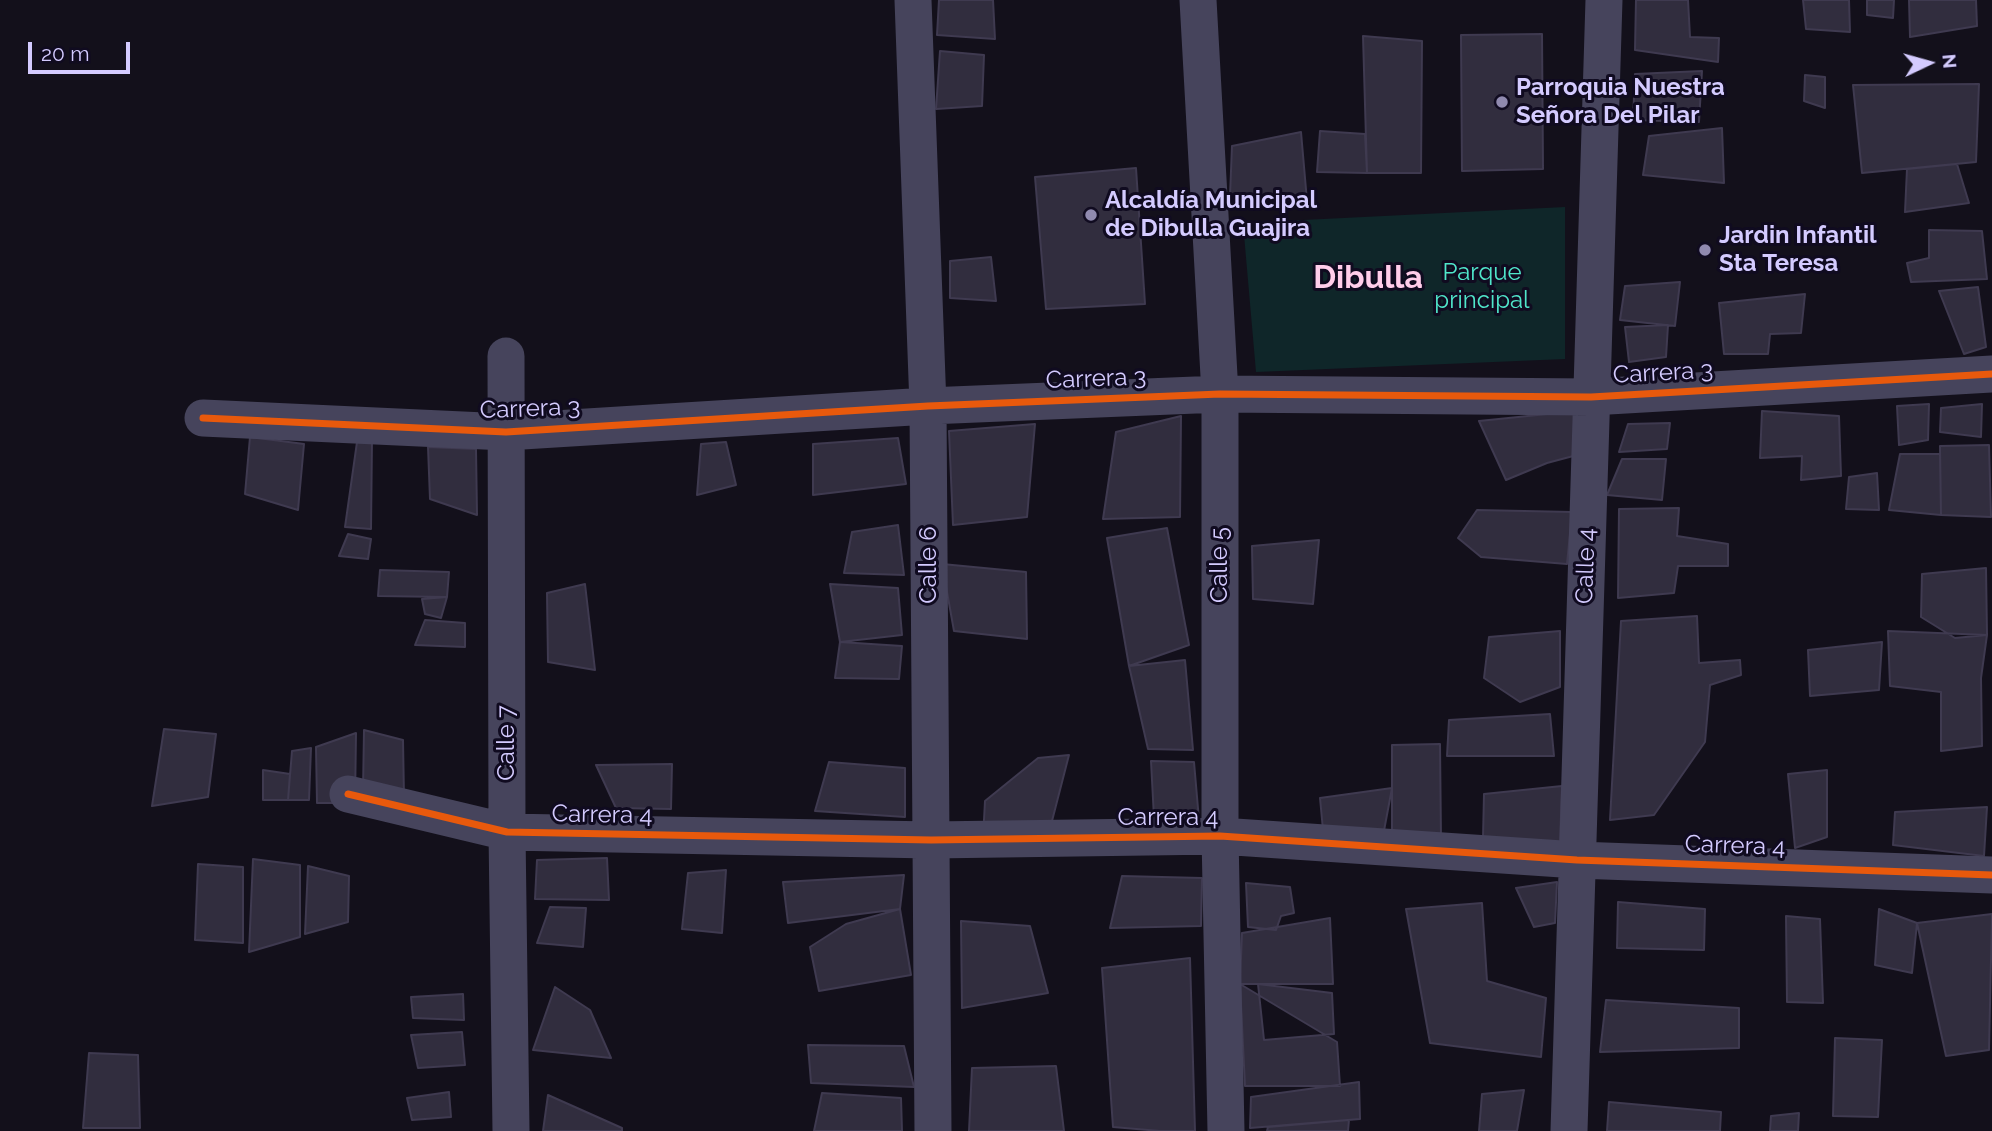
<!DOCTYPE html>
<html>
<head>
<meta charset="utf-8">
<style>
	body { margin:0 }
	#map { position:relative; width:1992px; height:1131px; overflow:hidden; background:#13101b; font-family:Raleway,sans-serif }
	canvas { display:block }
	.north { position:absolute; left:1894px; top:28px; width:70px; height:70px; -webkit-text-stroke:5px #100b20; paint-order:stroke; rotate:85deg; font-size:19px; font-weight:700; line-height:28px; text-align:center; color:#d4cbff }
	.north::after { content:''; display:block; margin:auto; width:24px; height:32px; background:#d4cbff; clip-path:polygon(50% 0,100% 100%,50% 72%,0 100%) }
	.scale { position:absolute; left:28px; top:42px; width:102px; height:32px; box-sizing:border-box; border:4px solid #d4cbff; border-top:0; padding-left:9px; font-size:21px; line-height:24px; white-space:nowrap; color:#d4cbff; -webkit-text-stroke:5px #100b20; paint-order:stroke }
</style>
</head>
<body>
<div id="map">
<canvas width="1992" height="1131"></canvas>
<div class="north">N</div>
<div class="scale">20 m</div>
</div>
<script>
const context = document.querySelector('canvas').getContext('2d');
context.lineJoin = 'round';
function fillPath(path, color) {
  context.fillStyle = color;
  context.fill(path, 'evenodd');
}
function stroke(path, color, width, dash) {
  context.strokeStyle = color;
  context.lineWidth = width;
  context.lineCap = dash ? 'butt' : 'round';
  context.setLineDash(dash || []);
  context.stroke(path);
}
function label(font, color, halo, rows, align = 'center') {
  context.font = font + ' Raleway,sans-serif';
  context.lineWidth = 6;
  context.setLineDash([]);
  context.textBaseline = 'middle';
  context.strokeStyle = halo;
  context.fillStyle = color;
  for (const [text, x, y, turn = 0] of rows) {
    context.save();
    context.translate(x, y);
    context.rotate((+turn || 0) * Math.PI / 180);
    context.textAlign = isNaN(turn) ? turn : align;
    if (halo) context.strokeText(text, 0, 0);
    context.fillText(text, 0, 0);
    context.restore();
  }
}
fillPath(new Path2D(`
	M1565,207V359L1256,372L1243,223Z`), '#0f2629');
const building = new Path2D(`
	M939,0H993L995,39L937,35Z
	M1636,0H1688L1690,37L1719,38L1718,62L1635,50Z
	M1803,0H1849L1850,32L1806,29Z
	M1867,0H1894L1893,18L1867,15Z
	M1909,0H1976L1977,26L1910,37Z
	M1542,34L1543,169L1462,171L1461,35Z
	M1363,36L1422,41L1421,173H1367Z
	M940,51L984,55L982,106L936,109Z
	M1702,71L1699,122L1633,120L1635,74Z
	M1805,75L1825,77V108L1804,101Z
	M1979,84L1976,162L1862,173L1853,85Z
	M1722,128L1724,183L1643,175L1649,136Z
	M1320,131L1365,134L1367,173L1317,172Z
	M1301,132L1307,201L1230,196L1232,146Z
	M1957,164L1969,203L1905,212L1907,169Z
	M1136,168L1145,304L1046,309L1035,177Z
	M1929,230L1982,231L1987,279L1911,282L1907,263L1929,258Z
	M991,257L996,301L950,298V261Z
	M1680,282L1675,326L1620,320L1625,286Z
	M1978,287L1986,347L1964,354L1939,291Z
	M1805,294L1801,333L1770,334L1768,354H1724L1719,303Z
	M1668,325L1666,357L1629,362L1625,327Z
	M1929,404L1928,440L1899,445L1897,406Z
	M1982,404L1981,437L1940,432L1941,408Z
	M1577,411V455L1547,463L1506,480L1479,421Z
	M1762,411L1839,416L1841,476L1801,480L1802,456L1760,458Z
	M1181,416L1180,517L1103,519L1116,432Z
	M1670,423L1667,449L1619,452L1628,424Z
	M1035,424L1027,517L953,525L949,431Z
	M358,435L372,439L371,529L345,527Z
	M250,437L304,444L298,510L245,494Z
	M898,438L906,484L813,495V444Z
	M726,442L736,485L697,495L701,444Z
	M1989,445L1991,517L1941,515L1940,446Z
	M428,447L476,449L477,515L430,499Z
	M1900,454H1940L1941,515L1889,510Z
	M1622,459H1666L1662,500L1607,495Z
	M1877,473L1879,510L1846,509L1849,477Z
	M1679,508L1677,536L1728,544V566H1678L1674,593L1618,598L1619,509Z
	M1477,510L1572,512L1567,564L1481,557L1458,538Z
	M898,525L904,575L844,573L852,532Z
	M1167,528L1189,645L1129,666L1107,538Z
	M348,534L371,539L368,559L339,556Z
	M1319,540L1313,604L1253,599L1252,546Z
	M942,564L1026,572L1027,639L954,631Z
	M1986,568L1987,635L1955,638L1921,617L1922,574Z
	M380,570L449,572L447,597L378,596Z
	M585,584L595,670L548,662L547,593Z
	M830,584L898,588L902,635L840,642Z
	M447,597L441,618L425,614L422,599Z
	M1697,616L1699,663L1740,660L1741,675L1710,685L1705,742L1654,815L1610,820L1621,621Z
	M425,620L465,623V647L415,645Z
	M1560,631V687L1520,702L1484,678L1489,637Z
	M1888,631L1987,635L1981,678L1982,746L1941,751V692L1890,686Z
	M840,642L902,646L899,679L835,678Z
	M1882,642L1879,690L1810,696L1808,650Z
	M1185,660L1193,750L1148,749L1129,666Z
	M1550,714L1554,756H1447L1449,720Z
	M164,729L216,734L208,797L152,806Z
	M364,730L403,740L404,798L363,791Z
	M356,733L355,803H317L316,747Z
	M1440,744L1441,840L1392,837V745Z
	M311,748L309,800H288L292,751Z
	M1069,755L1052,821L983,839L985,801L1038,758Z
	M1151,761L1194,762L1199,820L1155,837Z
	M829,762L905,768V817L815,811Z
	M672,764L671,809L616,808L596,765Z
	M263,770L290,774L288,800H263Z
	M1827,770V837L1795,848L1788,774Z
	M1562,786L1560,844L1483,838L1484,794Z
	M1392,788L1383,836L1323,830L1320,798Z
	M1987,807L1984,856L1893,845L1895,812Z
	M607,858L609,900L535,899L537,860Z
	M253,859L300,865V937L249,952Z
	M198,864L243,867V943L195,940Z
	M308,866L349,876L348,922L305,934Z
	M726,870L722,933L682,929L688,873Z
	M904,875L900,909L788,923L783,882Z
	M1122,876L1202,878L1201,926L1110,928Z
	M1557,882L1555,923L1534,927L1516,888Z
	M1246,883L1290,887L1294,913L1281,916L1276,930L1248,927Z
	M1618,902L1705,909L1704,950L1617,948Z
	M1482,903L1487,981L1546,998L1541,1057L1430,1043L1406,909Z
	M550,907L586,908L583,947L537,943Z
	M900,909L911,975L819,991L810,947L846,924Z
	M1879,909L1917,923L1912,973L1875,965Z
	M1992,914L1989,1050L1946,1056L1917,923Z
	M1786,916L1820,919L1823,1003L1787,1002Z
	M1330,918L1333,984H1240L1242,933Z
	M961,921L1030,926L1048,993L962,1008Z
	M1190,958L1195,1131H1160L1113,1127L1102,968Z
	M1240,984L1337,1042L1340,1086H1245Z
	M1258,984L1332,993L1334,1034L1264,1040Z
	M555,987L590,1010L611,1058L533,1050Z
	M463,994L464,1020L413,1018L411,997Z
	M1606,1000L1739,1008V1048L1600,1052Z
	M462,1032L465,1065L418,1068L411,1035Z
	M1835,1038L1882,1040L1878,1117L1833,1116Z
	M808,1045L904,1046L914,1087L811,1083Z
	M89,1053L138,1055L140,1128H83Z
	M1056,1066L1064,1131H969L972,1068Z
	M1359,1082L1360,1119L1250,1128L1251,1097Z
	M1524,1090L1517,1131H1479L1482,1094Z
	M449,1092L451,1117L412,1120L407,1098Z
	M822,1093L901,1098L902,1131H814Z
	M548,1095L622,1128V1131H543Z
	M1609,1102L1721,1112L1720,1131H1607Z
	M1799,1113L1798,1131H1770L1771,1116Z
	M1349,1120L1348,1131H1267L1268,1127Z`);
fillPath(building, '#312d3e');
stroke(building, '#3f3a50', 2);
stroke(new Path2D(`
	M913,0L928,406L933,1131
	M1198,0L1220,394V836L1226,1131
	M506,356L507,832L511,1131
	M203,418L506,432L928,406L1220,394L1591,397L1992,374
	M348,794L507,832L931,840L1220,836L1577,860L1992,875
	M1569,1131L1604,0`), '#46445c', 37);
stroke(new Path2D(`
	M203,418L506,432L928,406L1220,394L1591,397L1992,374
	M348,794L507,832L931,840L1220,836L1577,860L1992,875`), '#e8590c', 7);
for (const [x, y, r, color] of [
	[1502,102,7,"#908aaf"],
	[1091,215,7,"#908aaf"],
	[1705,250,7,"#908aaf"]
]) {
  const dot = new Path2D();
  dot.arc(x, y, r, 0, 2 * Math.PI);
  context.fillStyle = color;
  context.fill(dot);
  stroke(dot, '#100b20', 2.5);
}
label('bold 24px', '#d4cbff', '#100b20', [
	["Parroquia Nuestra",1516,88],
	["Señora Del Pilar",1516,116],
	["Alcaldía Municipal",1105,201],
	["de Dibulla Guajira",1105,229],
	["Jardin Infantil",1719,236],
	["Sta Teresa",1719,264]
], 'left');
label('24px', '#50e6ca', '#100b20', [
	["Parque",1482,273],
	["principal",1482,301]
]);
label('24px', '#d4cbff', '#100b20', [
	["Carrera 3",1663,373,-3],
	["Carrera 3",1096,379,-2],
	["Carrera 3",530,409,-2],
	["Calle 6",929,565,-90],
	["Calle 5",1220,565,-90],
	["Calle 4",1586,566,-88],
	["Calle 7",507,743,-90],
	["Carrera 4",602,815,1],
	["Carrera 4",1168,818],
	["Carrera 4",1735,846,2]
]);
label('bold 32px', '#ffcdea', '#100b20', [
	["Dibulla",1368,278]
]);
</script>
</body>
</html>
